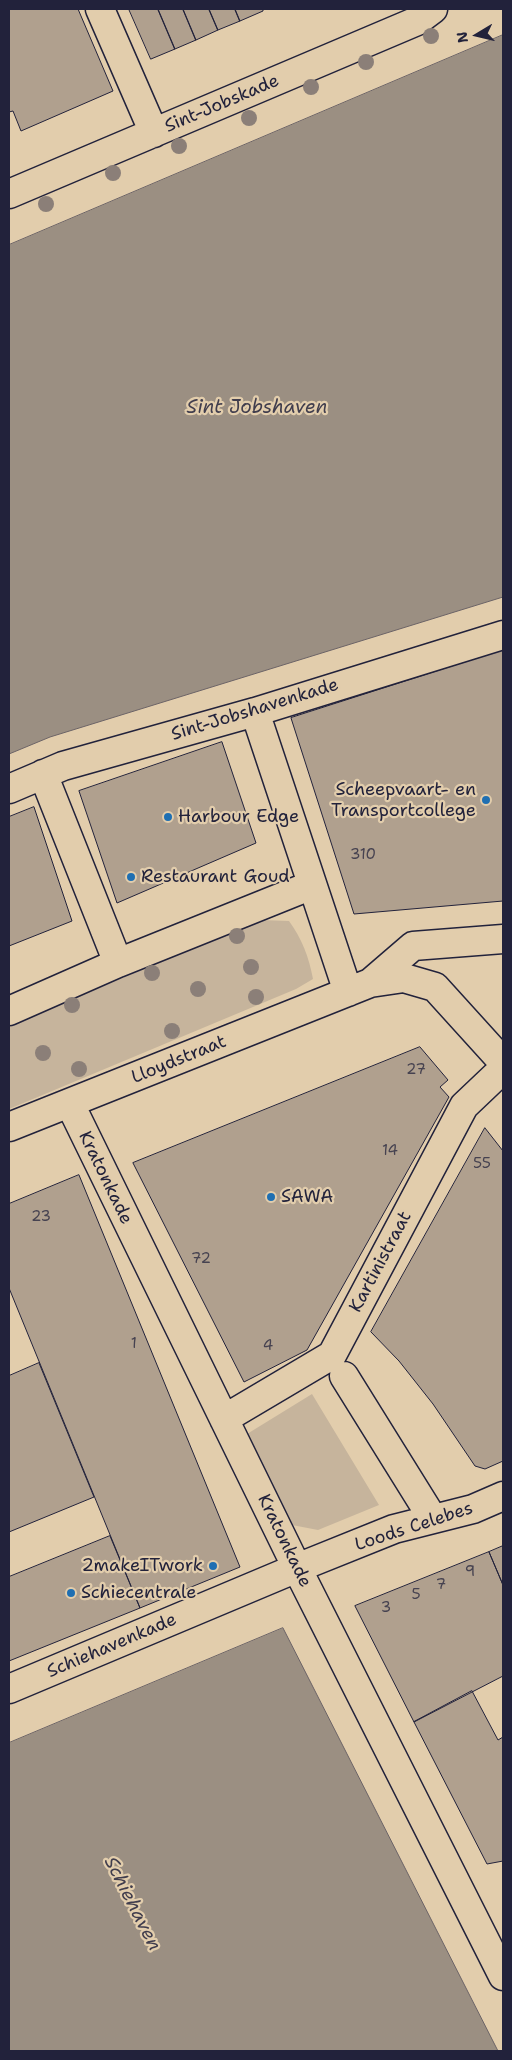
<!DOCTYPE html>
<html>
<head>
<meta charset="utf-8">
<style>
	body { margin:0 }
	#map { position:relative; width:512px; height:2060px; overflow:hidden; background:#e2cdac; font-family:"Shantell Sans",sans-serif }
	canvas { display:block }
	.frame { position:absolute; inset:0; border:10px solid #22223b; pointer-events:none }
	.north { position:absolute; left:452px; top:10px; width:50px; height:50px; -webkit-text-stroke:4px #e2cdac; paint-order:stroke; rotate:261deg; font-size:14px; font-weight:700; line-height:20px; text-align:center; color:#22223b }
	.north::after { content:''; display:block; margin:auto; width:18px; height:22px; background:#22223b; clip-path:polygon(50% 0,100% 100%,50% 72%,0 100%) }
</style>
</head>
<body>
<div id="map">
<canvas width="512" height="2060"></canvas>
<div class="frame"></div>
<div class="north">N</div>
</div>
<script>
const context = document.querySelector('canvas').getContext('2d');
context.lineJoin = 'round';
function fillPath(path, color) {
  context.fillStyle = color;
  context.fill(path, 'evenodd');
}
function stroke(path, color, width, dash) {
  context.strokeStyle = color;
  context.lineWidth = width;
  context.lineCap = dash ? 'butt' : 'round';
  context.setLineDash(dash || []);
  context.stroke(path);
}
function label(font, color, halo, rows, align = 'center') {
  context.font = font + ' "Shantell Sans",sans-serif';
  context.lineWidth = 4.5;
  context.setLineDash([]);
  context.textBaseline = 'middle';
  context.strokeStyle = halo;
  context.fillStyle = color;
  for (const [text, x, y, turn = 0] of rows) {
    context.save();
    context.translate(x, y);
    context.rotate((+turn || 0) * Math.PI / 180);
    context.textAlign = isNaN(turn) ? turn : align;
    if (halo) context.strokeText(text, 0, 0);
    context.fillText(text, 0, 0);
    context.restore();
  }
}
fillPath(new Path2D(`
	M260,920L289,921C302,939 309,957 313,979L296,989L9,1109V1026Z
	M312,1394L379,1505L318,1530L292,1525L247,1434Z`), '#c6b49c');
const water = new Path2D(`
	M503,35V597L50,737L9,754V245Z
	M283,1628L498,2051H9V1743Z`);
fillPath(water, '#9b8f82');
stroke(water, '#6b6366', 1);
const building = new Path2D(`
	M9,9H78L113,91L21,131L13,111L9,112Z
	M129,9H158L175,49L151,59Z
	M158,9H183L196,40L175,49Z
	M183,9H209L218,30L196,40Z
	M209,9H235L240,21L218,30Z
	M235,9H263V11L240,21Z
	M503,650V901L354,914L291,718Z
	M222,742L256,843L117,903L79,791Z
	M34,807L72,921L9,946V817Z
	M420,1047L448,1080L440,1087L449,1097L307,1350L244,1382L133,1163Z
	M485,1128L503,1151V1461L485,1469L475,1466L433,1404L399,1361L371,1332Z
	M79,1175L240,1567L140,1608L9,1288V1204Z
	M39,1363L94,1497L9,1532V1376Z
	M110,1536L140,1608L9,1661V1577Z
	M503,1546V1585L489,1552Z
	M489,1552L503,1585V1676L414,1722L355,1606Z
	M472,1691L498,1740L503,1737V1861L487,1864L414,1722Z`);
fillPath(building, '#b0a08e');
stroke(building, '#22223b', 1);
const minor = new Path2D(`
	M100,9L154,133
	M9,194L417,21L433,9
	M255,712L348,992
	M43,774L118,963
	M9,789L63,766L255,712L503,635
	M370,983L413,946L503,939
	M9,1011L118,963L312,885
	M70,1104L297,1568L503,1976
	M9,1127L370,983L404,978L435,987L503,1062
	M344,1376L433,1519
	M224,1419L332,1355L464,1106L503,1069
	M9,1689L297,1568L394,1529L473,1509L503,1496`);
stroke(minor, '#22223b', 31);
stroke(minor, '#e2cdac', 28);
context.fillStyle = '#8b7f78';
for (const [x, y] of [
	[431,36],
	[366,62],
	[311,87],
	[249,118],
	[179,146],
	[113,173],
	[46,204],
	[237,936],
	[251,967],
	[152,973],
	[198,989],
	[256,997],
	[72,1005],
	[172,1031],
	[43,1053],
	[79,1069]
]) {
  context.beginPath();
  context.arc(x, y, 8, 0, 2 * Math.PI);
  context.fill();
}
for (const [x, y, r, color] of [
	[486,800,5,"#1f6fb2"],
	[168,817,5,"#1f6fb2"],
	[131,877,5,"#1f6fb2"],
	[271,1197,5,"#1f6fb2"],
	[213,1566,5,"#1f6fb2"],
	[71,1593,5,"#1f6fb2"]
]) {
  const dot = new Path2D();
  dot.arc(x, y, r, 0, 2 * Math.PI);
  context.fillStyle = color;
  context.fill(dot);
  stroke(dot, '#e2cdac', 2);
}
label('15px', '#464250', null, [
	["310",363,855],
	["27",416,1070],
	["14",390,1151],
	["55",482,1164],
	["23",41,1217],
	["72",201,1259],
	["1",134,1344],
	["4",268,1346],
	["9",470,1572],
	["7",441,1585],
	["5",416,1595],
	["3",386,1608]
]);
label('18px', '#22223b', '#e2cdac', [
	["Sint-Jobskade",222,104,-23],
	["Sint-Jobshavenkade",255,710,-17],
	["Lloydstraat",179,1060,-22],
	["Kratonkade",105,1178,64],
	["Kartinistraat",381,1262,-62],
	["Loods Celebes",414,1527,-18],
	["Kratonkade",284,1541,64],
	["Schiehavenkade",112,1646,-23]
]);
label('18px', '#22223b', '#e2cdac', [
	["Scheepvaart- en",476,790,"right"],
	["Transportcollege",476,811,"right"],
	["Harbour Edge",178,817],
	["Restaurant Goud",141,877],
	["SAWA",281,1197],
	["2makeITwork",203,1566,"right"],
	["Schiecentrale",81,1593]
], 'left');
label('italic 19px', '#403d4d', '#e2cdac', [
	["Sint Jobshaven",257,408],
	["Schiehaven",132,1904,63]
]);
</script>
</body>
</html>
